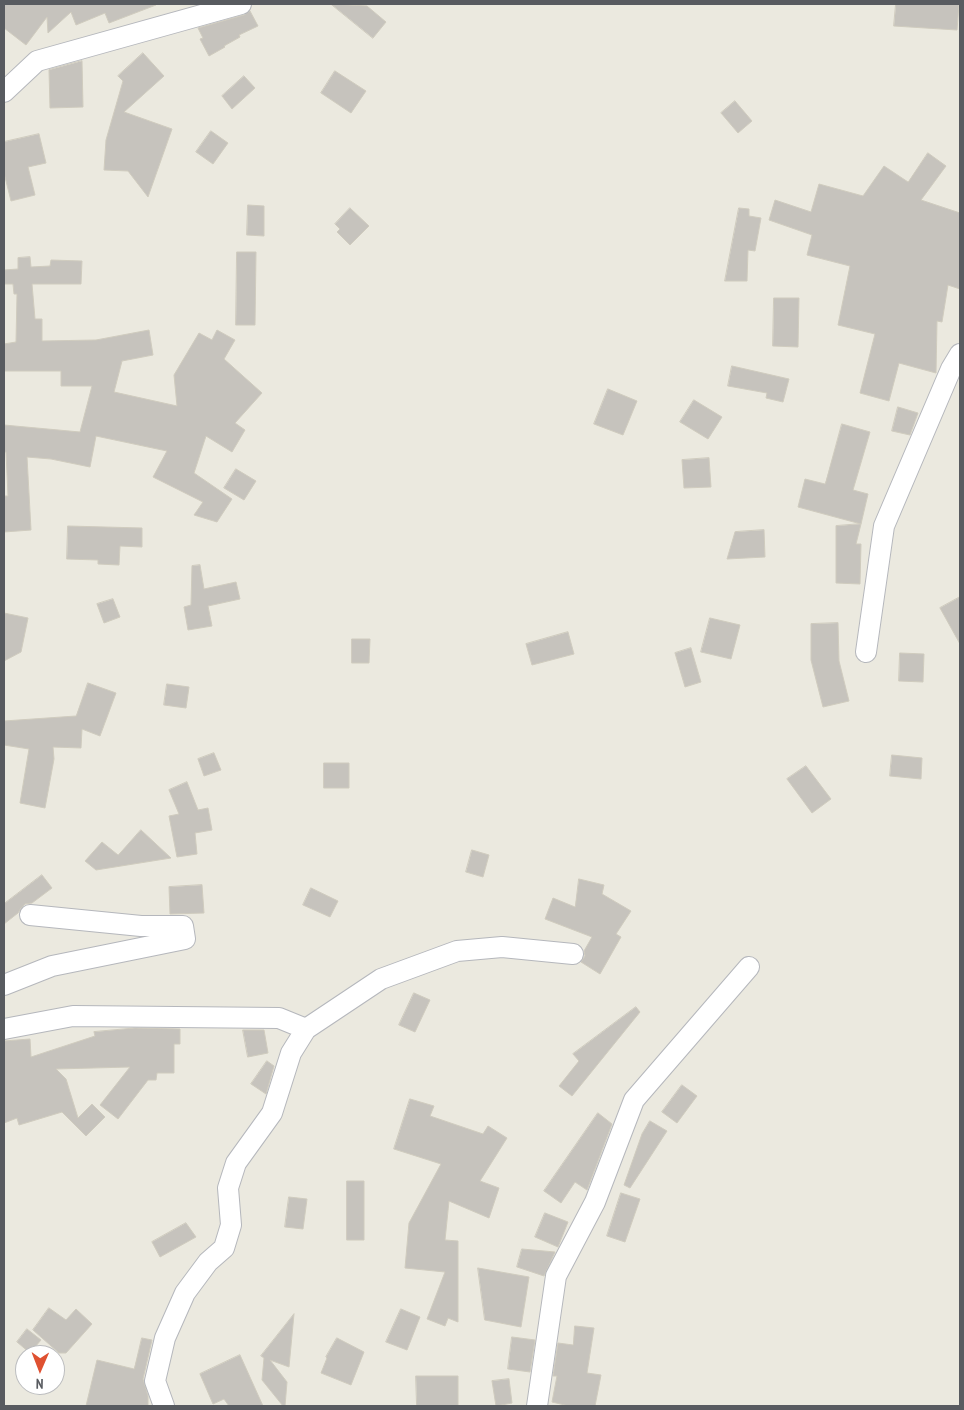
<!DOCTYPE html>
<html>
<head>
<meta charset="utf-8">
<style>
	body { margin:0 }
	#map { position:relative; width:964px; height:1410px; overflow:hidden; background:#ebe9df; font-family:"PT Sans Narrow",sans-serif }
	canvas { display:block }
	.frame { position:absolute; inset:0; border:5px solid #585b60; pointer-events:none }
	.north { position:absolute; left:15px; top:1345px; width:50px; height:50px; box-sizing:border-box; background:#fff; border:1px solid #bcbdbf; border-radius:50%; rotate:181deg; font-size:14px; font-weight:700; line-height:20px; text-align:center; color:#585b60 }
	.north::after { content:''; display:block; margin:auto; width:18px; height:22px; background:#df5131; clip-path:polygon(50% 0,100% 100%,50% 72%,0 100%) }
</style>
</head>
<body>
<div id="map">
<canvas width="964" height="1410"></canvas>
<div class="frame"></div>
<div class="north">N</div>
</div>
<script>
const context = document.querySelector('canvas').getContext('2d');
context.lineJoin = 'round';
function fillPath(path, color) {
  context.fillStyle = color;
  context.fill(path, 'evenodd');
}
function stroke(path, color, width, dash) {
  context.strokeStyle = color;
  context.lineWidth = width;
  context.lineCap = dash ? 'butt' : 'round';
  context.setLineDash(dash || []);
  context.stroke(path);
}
const building = new Path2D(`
	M4,4H156V5L109,23L105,13L76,25L71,12L48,33L47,17L26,45L4,28Z
	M331,4L367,6L386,22L373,38Z
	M896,4H959L957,30L894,26Z
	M250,11L258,26L239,35L240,37L224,46L225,47L209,56L200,39L203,38L198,28L244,15Z
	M143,53L164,76L124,112L172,129L148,197L128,171L104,170L106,140L123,81L118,76Z
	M82,61L83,107L50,108L49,70Z
	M335,71L366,91L351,113L321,93Z
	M244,76L255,88L232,109L222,96Z
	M735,101L752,121L738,133L721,113Z
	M211,131L228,143L213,164L196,152Z
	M39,134L46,163L28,167L35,195L11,201L4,173V142Z
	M928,153L946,166L921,200L960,213V289L948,285L942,322L937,321L936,373L899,363L889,401L860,393L875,334L838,325L850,266L807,255L812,235L769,220L775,200L811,212L819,184L863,196L884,166L908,182Z
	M248,205L264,206V236L247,235Z
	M350,208L369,226L350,245L337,232L340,229L335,224Z
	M739,208L749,209V216L761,218L755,251L748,250L747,281H725Z
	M237,252H256L255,325H236Z
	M30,257L31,267L50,266L51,260L82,261L81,284H32L35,319H42V341L96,340L149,330L153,355L122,361L114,392L177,406L174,375L199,333L212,340L217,330L235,340L224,359L262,393L235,423L245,430L232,452L206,436L194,473L232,499L217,522L194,515L203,502L153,477L167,451L96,436L90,467L51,459L27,457L31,530L4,532V496H8L6,452H4V425L80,432L92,386H61V371H4V344L16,342L17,294H14L13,284H4V270L18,269V258Z
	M774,298H799L798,347L773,346Z
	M732,366L789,379L783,402L766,398L767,393L728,386Z
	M608,389L637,401L623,435L594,424Z
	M694,400L722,417L708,439L680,422Z
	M898,407L918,413L910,435L892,431Z
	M842,424L870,432L853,490L868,494L861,524L798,507L805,479L825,484Z
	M709,458L711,487L684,488L682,460Z
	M236,469L256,481L244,500L224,488Z
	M861,524L856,544H861L860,584L836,583V526Z
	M68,526L142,528V547L120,546L119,565L98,564V560L67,559Z
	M764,530L765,557L727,559L735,532Z
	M200,565L204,589L236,582L240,599L208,606L212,626L188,630L184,607L191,605L192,566Z
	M960,597V644L940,608Z
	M113,599L120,617L104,623L97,604Z
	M4,613L28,618L21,652L4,661Z
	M710,618L740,625L731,659L701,652Z
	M838,623L839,661L849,701L823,707L811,660V624Z
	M568,632L574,654L532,665L526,644Z
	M352,639H370L369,663H352Z
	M691,648L701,682L685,687L675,653Z
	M900,653L924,654L923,682L899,681Z
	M88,683L116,693L100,736L82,729L81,748L53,747L54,759L45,808L20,803L29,749L4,745V721L76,716Z
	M167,684L189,687L186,708L164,705Z
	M214,753L221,770L204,776L198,759Z
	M892,755L922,758L921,779L890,776Z
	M324,763H349V788H324Z
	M806,766L831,799L812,813L787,779Z
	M187,782L198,810L208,808L212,830L195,833L197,854L177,857L169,816L179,814L169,790Z
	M141,830L171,858L96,870L85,861L102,842L118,855Z
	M472,850L489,855L483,877L466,872Z
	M42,875L52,888L32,903L25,904L21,908L18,913L4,924V904Z
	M579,879L604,885L602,894L631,911L616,934L621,937L600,974L581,962L585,956L584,951L592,937L545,919L553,898L575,907Z
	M202,885L204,913L170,914L169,887Z
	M311,888L338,901L330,917L303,905Z
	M414,993L430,1000L415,1032L399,1025Z
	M636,1007L640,1012L572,1096L559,1086L579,1061L573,1054Z
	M135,1028L180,1029V1044H174V1073H157L156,1080H148L118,1119L100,1105L130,1067L56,1069L66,1079L78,1118L92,1104L105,1117L86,1136L62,1112L19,1125L17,1118L4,1123V1041L30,1039L31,1057L95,1036L94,1032Z
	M243,1030H264L268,1053L248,1057Z
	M267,1061L274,1066L266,1094L251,1084Z
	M682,1085L697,1096L677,1123L662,1112Z
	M410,1099L434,1106L430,1116L483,1134L488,1126L507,1138L480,1181L499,1188L489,1218L449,1201L445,1240L458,1241V1322L448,1318L445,1326L427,1319L445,1272L405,1268L409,1223L441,1164L394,1149Z
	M598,1113L612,1124L587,1190L575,1182L561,1203L544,1191Z
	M650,1121L667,1131L630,1188L624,1185L642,1134Z
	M347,1181H364V1240H347Z
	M621,1193L640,1199L625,1242L607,1236Z
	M289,1197L307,1199L303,1229L285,1227Z
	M545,1213L568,1222L558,1247L535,1237Z
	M186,1223L196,1237L160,1257L152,1242Z
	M522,1249L555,1252L544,1276L517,1267Z
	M478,1268L529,1277L521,1327L485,1320Z
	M49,1308L66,1320L76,1309L92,1324L66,1353H59L33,1330Z
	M401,1309L420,1317L407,1350L386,1342Z
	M294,1314L289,1367L270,1360L287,1382L285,1406H283L262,1380L264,1358L261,1356Z
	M575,1326L594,1328L587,1373L601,1375L595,1406H569L552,1402L557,1376H553L558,1343L573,1345Z
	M27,1329L41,1340L30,1353L17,1342Z
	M512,1337L535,1340L530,1372L508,1369Z
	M142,1338L152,1340L143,1379L148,1396V1406H86L97,1360L134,1369Z
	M337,1338L364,1352L351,1385L321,1373L327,1358L326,1357Z
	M240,1355L263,1406H229L224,1399L213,1404L200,1374Z
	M416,1376H458V1406H417Z
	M509,1379L512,1403L496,1406L492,1381Z`);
fillPath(building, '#c6c3bd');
stroke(building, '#cfcbbe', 1);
const street = new Path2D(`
	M4,92L37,61L241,4
	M866,652L884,526L951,369L960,354
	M4,985L52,966L185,939L183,926H141L30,915
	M4,1029L73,1016L279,1018L306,1029
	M164,1406L155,1381L165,1338L185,1293L208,1262L224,1248L231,1225L228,1188L236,1163L272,1113L291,1053L306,1029L381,979L457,951L502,947L573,954
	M537,1406L556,1276L595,1202L634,1100L749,967`);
stroke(street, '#b5b7bc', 22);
stroke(street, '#fff', 20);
</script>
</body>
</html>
